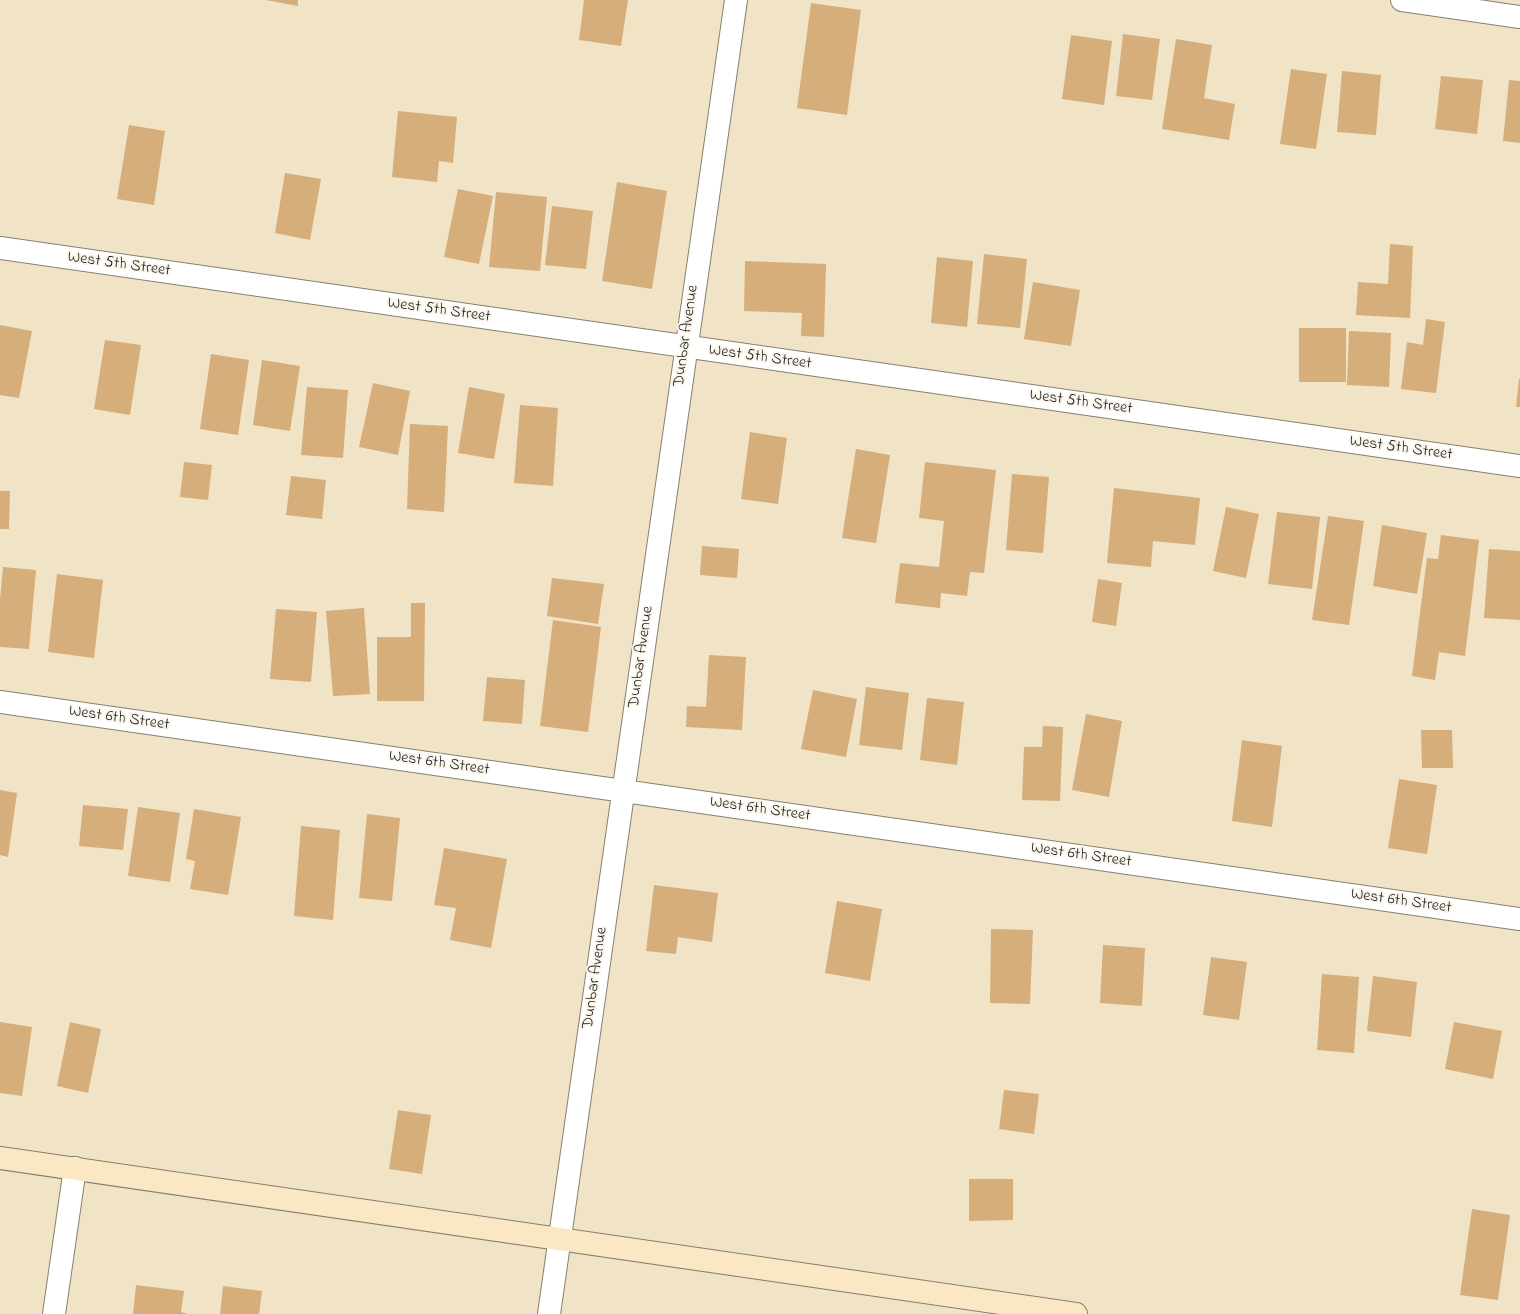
<!DOCTYPE html>
<html>
<head>
<meta charset="utf-8">
<style>
	body { margin:0 }
	canvas { display:block; background:#f1e3c6 }
</style>
</head>
<body>
<canvas width="1520" height="1314"></canvas>
<script>
const context = document.querySelector('canvas').getContext('2d');
context.lineJoin = 'round';
function fillPath(path, color) {
  context.fillStyle = color;
  context.fill(path, 'evenodd');
}
function stroke(path, color, width, dash) {
  context.strokeStyle = color;
  context.lineWidth = width;
  context.lineCap = dash ? 'butt' : 'round';
  context.setLineDash(dash || []);
  context.stroke(path);
}
function label(font, color, halo, rows, align = 'center') {
  context.font = font + ' "Indie Flower",sans-serif';
  context.lineWidth = 4;
  context.setLineDash([]);
  context.textBaseline = 'middle';
  context.strokeStyle = halo;
  context.fillStyle = color;
  for (const [text, x, y, turn = 0] of rows) {
    context.save();
    context.translate(x, y);
    context.rotate((+turn || 0) * Math.PI / 180);
    context.textAlign = isNaN(turn) ? turn : align;
    if (halo) context.strokeText(text, 0, 0);
    context.fillText(text, 0, 0);
    context.restore();
  }
}
fillPath(new Path2D(`
	M266,0H298V6Z
	M584,0H628L621,46L579,40Z
	M811,3L861,10L847,115L797,108Z
	M1123,34L1160,39L1152,100L1116,96Z
	M1071,35L1112,41L1104,105L1062,99Z
	M1176,39L1212,45L1204,98L1235,104L1229,140L1162,129Z
	M1291,69L1327,74L1316,149L1280,144Z
	M1342,71L1381,75L1376,135L1337,132Z
	M1441,76L1483,80L1477,134L1435,129Z
	M1509,80L1520,81V143L1503,141Z
	M398,111L457,117L453,163L439,161L437,182L392,177Z
	M129,125L165,131L154,205L117,199Z
	M285,173L321,179L310,240L275,233Z
	M617,182L667,191L652,289L602,281Z
	M458,189L493,196L479,264L444,257Z
	M496,192L547,197L540,271L489,267Z
	M552,206L593,211L586,269L545,265Z
	M1390,244L1413,246L1410,318L1356,315L1358,282L1388,284Z
	M984,254L1027,259L1020,328L977,324Z
	M937,257L973,261L967,327L931,323Z
	M745,261L826,264L824,337L801,336L802,313L744,311Z
	M1033,282L1080,290L1071,346L1024,339Z
	M1426,319L1445,322L1436,393L1401,389L1407,342L1423,345Z
	M0,325L32,331L19,398L0,395Z
	M1299,328H1346V382H1299Z
	M1349,331L1391,333L1389,387L1347,385Z
	M105,340L141,345L130,415L94,409Z
	M211,354L249,360L238,435L200,429Z
	M262,360L300,366L290,431L253,425Z
	M1519,379H1520V407H1516Z
	M373,383L410,391L398,455L359,447Z
	M307,387L348,390L343,458L301,455Z
	M469,387L505,394L494,459L458,453Z
	M520,405L558,408L553,486L514,483Z
	M410,424L448,426L444,512L407,509Z
	M750,432L787,438L778,504L741,499Z
	M856,449L890,455L876,543L842,538Z
	M184,462L212,465L208,500L180,497Z
	M925,462L996,470L984,573L970,572L967,596L941,593L940,608L895,603L900,563L939,567L944,521L919,518Z
	M1012,474L1049,477L1043,553L1006,550Z
	M291,476L326,480L322,519L286,515Z
	M1114,488L1200,498L1195,545L1153,541L1151,567L1107,563Z
	M0,491H10L9,529H0Z
	M1226,507L1259,514L1246,578L1213,571Z
	M1277,512L1320,517L1312,589L1268,584Z
	M1328,516L1364,521L1349,625L1312,620Z
	M1382,525L1427,533L1417,594L1373,586Z
	M1441,535L1479,540L1465,656L1439,652L1435,680L1412,676L1427,558L1438,559Z
	M702,546L739,549L737,578L700,575Z
	M1489,549L1520,551V620L1484,618Z
	M3,567L36,570L29,649L0,647V599Z
	M57,574L103,580L94,658L48,652Z
	M552,578L604,584L598,624L547,616Z
	M1098,579L1122,583L1116,626L1092,622Z
	M411,603H425L424,701H377V637H411Z
	M364,608L370,694L333,696L326,611Z
	M276,609L317,612L311,682L270,679Z
	M553,620L601,627L588,732L540,726Z
	M709,655L746,657L742,730L686,727L687,706L706,707Z
	M487,677L525,680L522,724L483,721Z
	M866,687L909,693L902,750L859,745Z
	M813,690L857,699L846,757L801,749Z
	M927,698L964,702L957,765L920,760Z
	M1086,714L1122,721L1109,797L1072,790Z
	M1043,726L1063,727L1060,801L1022,800L1024,747H1042Z
	M1421,730H1452L1453,768H1422Z
	M1242,740L1282,746L1272,827L1232,821Z
	M1399,779L1437,785L1427,854L1388,848Z
	M0,790L17,793L8,857L0,855Z
	M83,805L128,809L123,850L79,846Z
	M138,807L180,813L170,882L128,876Z
	M194,809L241,817L228,895L190,889L195,861L186,859Z
	M367,814L400,818L392,901L359,898Z
	M301,826L340,830L333,920L294,916Z
	M444,848L507,859L491,948L450,940L456,908L434,905Z
	M654,885L718,893L712,942L678,937L676,954L646,951Z
	M837,901L882,909L870,981L825,973Z
	M991,929L1033,930L1030,1004L990,1003Z
	M1103,945L1145,948L1142,1006L1100,1003Z
	M1211,957L1247,962L1239,1020L1203,1015Z
	M1322,974L1359,977L1354,1053L1317,1050Z
	M1373,976L1417,982L1411,1037L1367,1031Z
	M0,1022L32,1027L22,1096L0,1093Z
	M70,1022L101,1029L88,1093L57,1086Z
	M1454,1022L1502,1031L1493,1079L1445,1069Z
	M1004,1090L1039,1094L1034,1134L999,1129Z
	M398,1110L431,1115L422,1174L389,1169Z
	M969,1179H1013V1220L969,1221Z
	M1472,1209L1510,1215L1498,1300L1460,1295Z
	M136,1285L184,1291L181,1312L188,1314H133Z
	M223,1286L262,1291L259,1314H220Z`), '#d5ae7b');
const street = new Path2D(`
	M1402,0L1520,17
	M0,248L1520,466
	M0,702L1520,919
	M54,1314L75,1168
	M549,1314L736,0`);
const secondary = new Path2D(`
	M0,1158L1076,1314`);
stroke(street, '#868071', 24);
stroke(secondary, '#868071', 24);
stroke(street, '#fff', 22);
stroke(secondary, '#fae7c3', 22);
label('16px', '#1c1c1c', '#fbf7ec', [
	["West 5th Street",119,265,8],
	["West 5th Street",439,311,8],
	["Dunbar Avenue",687,336,-82],
	["West 5th Street",760,358,8],
	["West 5th Street",1081,403,8],
	["West 5th Street",1401,449,8],
	["Dunbar Avenue",642,657,-82],
	["West 6th Street",119,719,8],
	["West 6th Street",439,764,8],
	["West 6th Street",760,810,8],
	["West 6th Street",1081,856,8],
	["West 6th Street",1401,902,8],
	["Dunbar Avenue",596,978,-82]
]);
</script>
</body>
</html>
